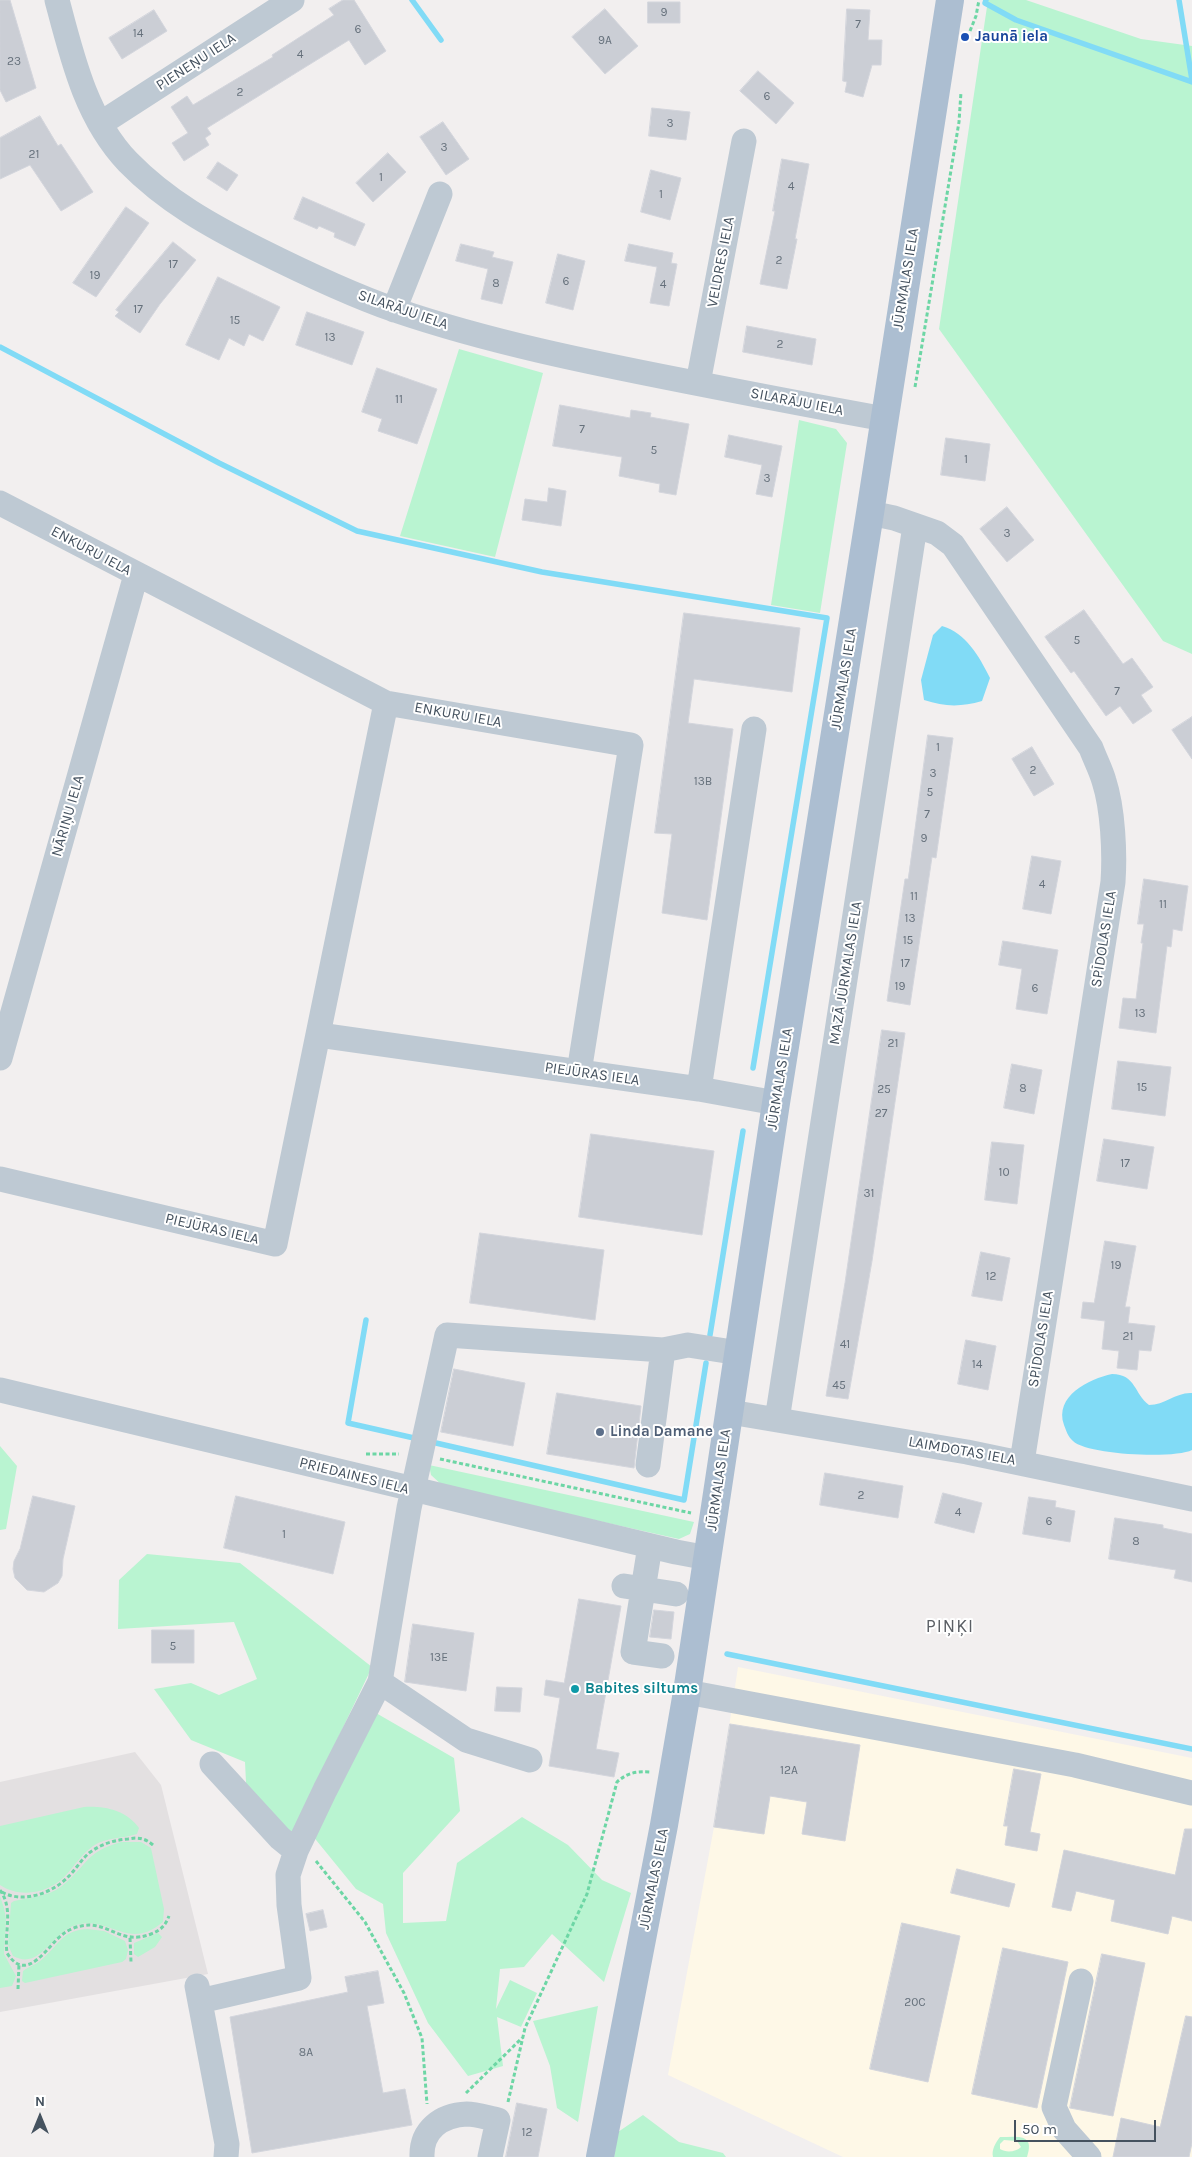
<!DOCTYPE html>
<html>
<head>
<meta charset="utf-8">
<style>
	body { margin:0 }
	#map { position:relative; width:1192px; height:2157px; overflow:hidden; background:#f2efef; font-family:Karla,sans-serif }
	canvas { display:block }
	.north { position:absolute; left:15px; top:2092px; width:50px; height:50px; -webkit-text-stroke:4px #fff; paint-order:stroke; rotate:0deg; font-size:14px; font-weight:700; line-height:20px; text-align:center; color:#45525f }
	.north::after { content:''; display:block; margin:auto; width:18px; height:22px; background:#45525f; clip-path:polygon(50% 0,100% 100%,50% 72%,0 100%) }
	.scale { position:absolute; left:1014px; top:2120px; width:142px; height:22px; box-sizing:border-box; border:2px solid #45525f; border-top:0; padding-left:6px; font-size:15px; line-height:18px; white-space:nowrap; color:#45525f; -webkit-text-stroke:4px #fff; paint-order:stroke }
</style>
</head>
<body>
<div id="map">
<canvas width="1192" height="2157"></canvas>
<div class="north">N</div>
<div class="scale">50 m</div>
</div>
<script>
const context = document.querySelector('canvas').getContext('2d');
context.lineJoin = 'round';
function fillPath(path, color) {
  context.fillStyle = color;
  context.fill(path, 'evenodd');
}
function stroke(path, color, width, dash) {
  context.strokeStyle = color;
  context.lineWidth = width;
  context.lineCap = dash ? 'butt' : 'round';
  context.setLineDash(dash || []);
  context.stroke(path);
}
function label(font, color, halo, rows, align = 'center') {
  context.font = font + ' Karla,sans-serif';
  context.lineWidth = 4;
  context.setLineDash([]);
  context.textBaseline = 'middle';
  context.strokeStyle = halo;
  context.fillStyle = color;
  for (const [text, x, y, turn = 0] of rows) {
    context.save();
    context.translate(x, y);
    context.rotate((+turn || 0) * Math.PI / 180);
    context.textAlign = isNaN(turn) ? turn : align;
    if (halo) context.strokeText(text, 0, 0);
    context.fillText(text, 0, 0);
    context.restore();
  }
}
fillPath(new Path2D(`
	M738,1667L1192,1758V2157H843L668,2075L714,1827Z`), '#fef8e7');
fillPath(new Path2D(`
	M135,1752L161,1785L208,1974L0,2012V1782Z`), '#e3e0e1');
fillPath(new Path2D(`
	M988,0H1026L1141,39L1192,46V654L1163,641L939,329Z
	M459,349L543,373L495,557L400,536Z
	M799,420L836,429L847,443L820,613L771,605Z
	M0,1446L17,1466L6,1529L0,1530Z
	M429,1465L694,1522L690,1534L679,1539L661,1535L443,1486L431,1475Z
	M147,1554L240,1563L372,1667L292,1834L247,1803L245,1762L191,1740L154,1689L191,1683L219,1695L257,1679L234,1622L118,1629L119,1580Z
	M376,1713L454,1758L460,1811L403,1873V1923L446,1921L457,1863L522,1817L568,1845L602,1880L631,1893L604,1982L552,1934L524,1967L500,1969L496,2009L510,1980L537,1993L521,2027L497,2017L503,2066L468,2076L428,2023L386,1933L383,1904L356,1889L312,1835Z
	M84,1807C105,1806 126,1810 139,1828L137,1834C122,1839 107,1837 93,1846C82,1854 75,1865 67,1874C50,1893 21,1899 0,1885V1826Z
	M121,1842H141L151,1848L164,1909L163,1922C127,1952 111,1915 76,1925C51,1932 41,1971 13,1956L8,1945L11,1903L14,1901C31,1897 47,1897 62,1886C87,1866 85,1852 121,1842Z
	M0,1896L4,1908L6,1919L4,1954L16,1976L12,1986L0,1988Z
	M88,1929L104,1931L125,1941L128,1950L126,1959L122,1962L25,1983L22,1981L23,1971C28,1967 35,1965 40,1961C59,1946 61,1930 88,1929Z
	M158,1933L162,1937L155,1947L138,1957L134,1954V1943Z
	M598,2006L578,2122L557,2108L550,2066L533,2021Z
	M643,2115L679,2142L723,2153L726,2157H614L618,2132Z
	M1000,2137C1018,2137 1035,2133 1027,2157H993C991,2150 996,2142 1000,2137ZM1004,2140L1017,2141L1021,2147C1016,2152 1006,2153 1000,2149V2144Z`), '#b9f4d1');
fillPath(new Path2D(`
	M942,626C966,633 979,656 990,678L982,701C961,707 945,707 924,700L921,680L933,635Z
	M1112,1374C1136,1374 1134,1394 1149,1405C1165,1405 1176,1392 1192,1393V1450C1175,1459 1087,1455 1073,1441C1068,1437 1066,1430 1064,1425C1054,1396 1089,1379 1112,1374Z`), '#81dbf6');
stroke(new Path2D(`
	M412,0L441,40
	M986,0L985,3L1016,20L1192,82
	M1179,0L1192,80
	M0,347L219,463L357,531L542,572L827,618L753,1068
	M366,1320L348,1423L414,1438
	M710,1335L743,1131
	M436,1443L684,1500L706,1363
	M727,1654L1192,1749`), '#81dbf6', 5.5);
const building = new Path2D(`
	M0,0H10L36,88L6,102L0,90Z
	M343,0H354L386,51L365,65L349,40L207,128L211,134L205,138L209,145L184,161L172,143L188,133L171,107L187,96L193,105L273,57L272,55L334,15L329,9Z
	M648,2H680V23H648Z
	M605,9L638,46L605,74L572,37Z
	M847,9L870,10L868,40H882L881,65H872L863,97L845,92L847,82L843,81Z
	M154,10L167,31L122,59L109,38Z
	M758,71L794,103L776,124L740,91Z
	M652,108L690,112L686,140L649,136Z
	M40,116L58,146L61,144L93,192L61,211L30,165L0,179V138Z
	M443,122L469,159L446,175L420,137Z
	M388,153L406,172L373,202L356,183Z
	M782,159L809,164L795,239H797L787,289L760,284L775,211H773Z
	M218,162L238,175L227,191L207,178Z
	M651,170L681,178L670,220L641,212Z
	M303,197L365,224L355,246L334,237L335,233L319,226L317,229L294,219Z
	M126,207L149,223L96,297L73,283Z
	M173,242L196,260L160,304L140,333L115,316L119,312L116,310Z
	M461,244L494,252L492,257L513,262L502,304L481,299L488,269L456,261Z
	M629,244L673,253L671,263L677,264L669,306L650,303L657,267L625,261Z
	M558,254L585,261L573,310L546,303Z
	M218,277L280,307L263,341L249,334L244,346L229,338L219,360L186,345Z
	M307,312L364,332L352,365L296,345Z
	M747,326L816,339L812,365L743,352Z
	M377,368L437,389L417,444L378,431L382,419L362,412Z
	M560,405L630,418L631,410L651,413L650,417L689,424L676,495L659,492L660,484L619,476L622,457L553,446Z
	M729,435L782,446L772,497L756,494L762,465L725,457Z
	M946,438L990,444L985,481L941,475Z
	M549,488L566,491L561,526L522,520L525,499L547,502Z
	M1007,507L1034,540L1007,562L980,529Z
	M1084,610L1123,664L1132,658L1153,687L1141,695L1152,711L1133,724L1120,706L1106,716L1074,671L1071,673L1045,637Z
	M684,613L800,628L792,692L694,679L688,723L733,729L707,920L662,913L672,834L655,833Z
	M1192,717V759L1172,730Z
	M928,735L953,738L936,858L932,857L910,1005L887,1001L905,879H908Z
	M1032,747L1054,784L1034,796L1012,759Z
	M1032,856L1061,861L1051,914L1023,909Z
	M1144,879L1188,886L1182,931L1173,929L1171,947L1167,946L1156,1033L1119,1028L1123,998L1136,999L1143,943H1141L1144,924H1138Z
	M1003,941L1058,950L1047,1014L1016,1009L1022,969L999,965Z
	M882,1030L905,1033L872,1261L848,1399L826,1396L845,1283Z
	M1118,1061L1171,1067L1165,1116L1112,1109Z
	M1012,1064L1042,1070L1034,1114L1004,1108Z
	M591,1134L714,1151L702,1235L579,1217Z
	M1104,1139L1154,1147L1147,1189L1097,1181Z
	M992,1142L1024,1145L1017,1204L985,1200Z
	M480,1233L604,1250L595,1320L470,1303Z
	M1105,1241L1136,1246L1125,1307H1130L1128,1323L1155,1326L1151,1351L1139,1350L1137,1370L1117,1368L1119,1351L1102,1349L1105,1321L1081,1318L1083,1302L1094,1303Z
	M981,1252L1010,1258L1002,1301L972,1296Z
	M966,1340L996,1346L988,1390L958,1384Z
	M454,1369L525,1383L513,1446L441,1432Z
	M557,1393L641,1406L634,1468L547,1454Z
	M825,1473L903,1486L898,1518L820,1505Z
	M943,1493L982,1503L974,1533L935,1523Z
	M33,1496L75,1506L63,1559L62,1576L58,1583L44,1592L27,1590L15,1578L13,1569L14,1561L20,1549Z
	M236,1496L345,1522L333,1574L224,1548Z
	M1029,1497L1056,1501L1055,1507L1075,1511L1070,1542L1023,1534Z
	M1115,1518L1163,1525V1528L1192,1534V1582L1174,1578L1176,1570L1109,1559Z
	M579,1599L621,1606L596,1749L619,1753L614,1777L549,1766L560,1698L544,1695L546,1680L564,1683Z
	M654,1610L674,1612L671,1639L650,1637Z
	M413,1624L474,1633L466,1691L405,1682Z
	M152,1630H194V1663H152Z
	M497,1687L522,1688L520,1712L495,1711Z
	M730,1724L860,1745L845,1841L802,1834L807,1802L770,1796L764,1834L714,1827Z
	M1014,1769L1041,1774L1030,1832L1040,1834L1037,1851L1005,1845L1008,1826H1004Z
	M1185,1829H1192V1921L1172,1916L1168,1934L1111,1921L1115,1900L1076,1891L1071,1911L1052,1907L1064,1850L1175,1875Z
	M957,1869L1015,1884L1009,1907L951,1893Z
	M323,1910L327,1927L310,1931L306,1914Z
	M902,1923L960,1936L928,2082L870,2069Z
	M1003,1948L1068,1962L1037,2108L972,2094Z
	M1102,1954L1145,1963L1113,2116L1070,2108Z
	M378,1971L384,2003L367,2006L383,2093L405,2089L412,2125L252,2153L230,2017L348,1992L345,1977Z
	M1186,2016L1192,2017V2143L1189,2157H1113L1121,2118L1160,2127Z
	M517,2103L547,2109L538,2157H506Z`);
fillPath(building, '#cbced5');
stroke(building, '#d3d5dc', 1);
stroke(new Path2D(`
	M970,31L976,16L979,0
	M915,387L959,122L961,92
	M366,1454H399
	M440,1459L691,1513
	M316,1861L365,1922L404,1993L422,2038L427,2104
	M0,1890C14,1910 4,1931 7,1953C27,1985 47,1946 63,1934C68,1930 75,1927 81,1926C108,1920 120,1946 151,1934C161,1930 165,1926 169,1916
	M2,1892C23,1904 53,1893 69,1876C76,1869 81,1860 89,1853C101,1844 114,1840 128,1839C138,1837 145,1838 153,1845
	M130,1938L131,1962
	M18,1989L19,1964
	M466,2093L522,2038
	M508,2102L525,2028L587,1894L617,1782C627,1773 636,1771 651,1772`), '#6dd6a5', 3, [4, 2.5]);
stroke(new Path2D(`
	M57,0C72,57 86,118 128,162C166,201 211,226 259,250C303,272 349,294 395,310C489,342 588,362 685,381C751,394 818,407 885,419
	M100,124L292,0
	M394,310L440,194
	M698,383L744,141
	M0,503L386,703L631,745L579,1072
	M870,513L894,518L937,533L953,545L1091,748C1095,759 1101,770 1104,781C1113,809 1115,853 1113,882L1022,1462
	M319,1035L699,1089L776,1103
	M0,1058L136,575
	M699,1089L754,729
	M0,1179L275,1244L386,703
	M0,1390L676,1552L708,1558
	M730,1412L967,1452L1192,1499
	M777,1420L915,526
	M648,1465L663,1350
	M650,1546L633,1652L662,1656
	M624,1586L676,1594
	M687,1692L1075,1765L1192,1793
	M530,1760L466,1740L380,1682L409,1508L447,1335L663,1350L688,1345L739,1353
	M212,1764L280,1838L296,1851
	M1081,1981L1054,2107L1064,2129L1089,2157
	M197,1986L227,2144L226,2157
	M200,2001L299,1978L289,1905L288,1875L296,1851L325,1790L380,1682
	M422,2157C421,2130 441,2115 467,2114C476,2114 488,2118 498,2120L490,2157`), '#bec9d3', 25);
stroke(new Path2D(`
	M600,2157L664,1825L687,1692L776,1103L870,513L950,0`), '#acbed1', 28);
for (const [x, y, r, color] of [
	[965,37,5,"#1a4fb4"],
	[600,1432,5,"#5c6f8a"],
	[575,1689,5,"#0f9aa8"]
]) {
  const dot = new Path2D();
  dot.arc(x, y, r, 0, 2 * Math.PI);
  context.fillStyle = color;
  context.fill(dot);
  stroke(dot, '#fff', 2);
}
label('12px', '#66717c', null, [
	["9",664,13],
	["7",858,25],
	["6",358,30],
	["14",138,34],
	["9A",605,41],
	["4",300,55],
	["23",14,62],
	["2",240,93],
	["6",767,97],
	["3",670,124],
	["3",444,148],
	["21",34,155],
	["1",381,178],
	["4",791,187],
	["1",661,195],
	["2",779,261],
	["17",173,265],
	["19",95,276],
	["6",566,282],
	["8",496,284],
	["4",663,285],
	["17",138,310],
	["15",235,321],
	["13",330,338],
	["2",780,345],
	["11",399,400],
	["7",582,430],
	["5",654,451],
	["1",966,460],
	["3",767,479],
	["3",1007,534],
	["5",1077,641],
	["7",1117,692],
	["1",938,748],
	["2",1033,771],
	["3",933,774],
	["13B",703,782],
	["5",930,793],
	["7",927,815],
	["9",924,839],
	["4",1042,885],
	["11",914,897],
	["11",1163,905],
	["13",910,919],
	["15",908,941],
	["17",905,964],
	["19",900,987],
	["6",1035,989],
	["13",1140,1014],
	["21",893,1044],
	["15",1142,1088],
	["8",1023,1089],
	["25",884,1090],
	["27",881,1114],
	["17",1125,1164],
	["10",1004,1173],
	["31",869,1194],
	["19",1116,1266],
	["12",991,1277],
	["21",1128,1337],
	["41",845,1345],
	["14",977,1365],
	["45",839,1386],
	["2",861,1496],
	["4",958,1513],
	["6",1049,1522],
	["1",284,1535],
	["8",1136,1542],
	["5",173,1647],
	["13E",439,1658],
	["12A",789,1771],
	["20C",915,2003],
	["8A",306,2053],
	["12",527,2133]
]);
label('bold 15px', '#164399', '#fff', [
	["Jaunā iela",975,37]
], 'left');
label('15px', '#45525f', '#fff', [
	["PIENEŅU IELA",196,62,-33],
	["VELDRES IELA",721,262,-79],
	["JŪRMALAS IELA",906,279,-81],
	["SILARĀJU IELA",403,310,19],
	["SILARĀJU IELA",797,402,11],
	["ENKURU IELA",91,551,28],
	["JŪRMALAS IELA",844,679,-81],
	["ENKURU IELA",458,715,10],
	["NĀRIŅU IELA",68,816,-74],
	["SPĪDOLAS IELA",1104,939,-81],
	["MAZĀ JŪRMALAS IELA",846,973,-81],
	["PIEJŪRAS IELA",592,1074,8],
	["JŪRMALAS IELA",780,1079,-81],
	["PIEJŪRAS IELA",212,1229,13],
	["SPĪDOLAS IELA",1041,1339,-81],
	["LAIMDOTAS IELA",962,1451,10],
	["PRIEDAINES IELA",354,1476,14],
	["JŪRMALAS IELA",719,1480,-82],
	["JŪRMALAS IELA",654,1879,-79]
]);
label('bold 15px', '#4e5e75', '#fff', [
	["Linda Damane",610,1432]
], 'left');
label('bold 15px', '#0d838f', '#fff', [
	["Babites siltums",585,1689]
], 'left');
context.letterSpacing = '1px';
label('18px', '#5b5f65', '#fff', [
	["PIŅĶI",950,1627]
]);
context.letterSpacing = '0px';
</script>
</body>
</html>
